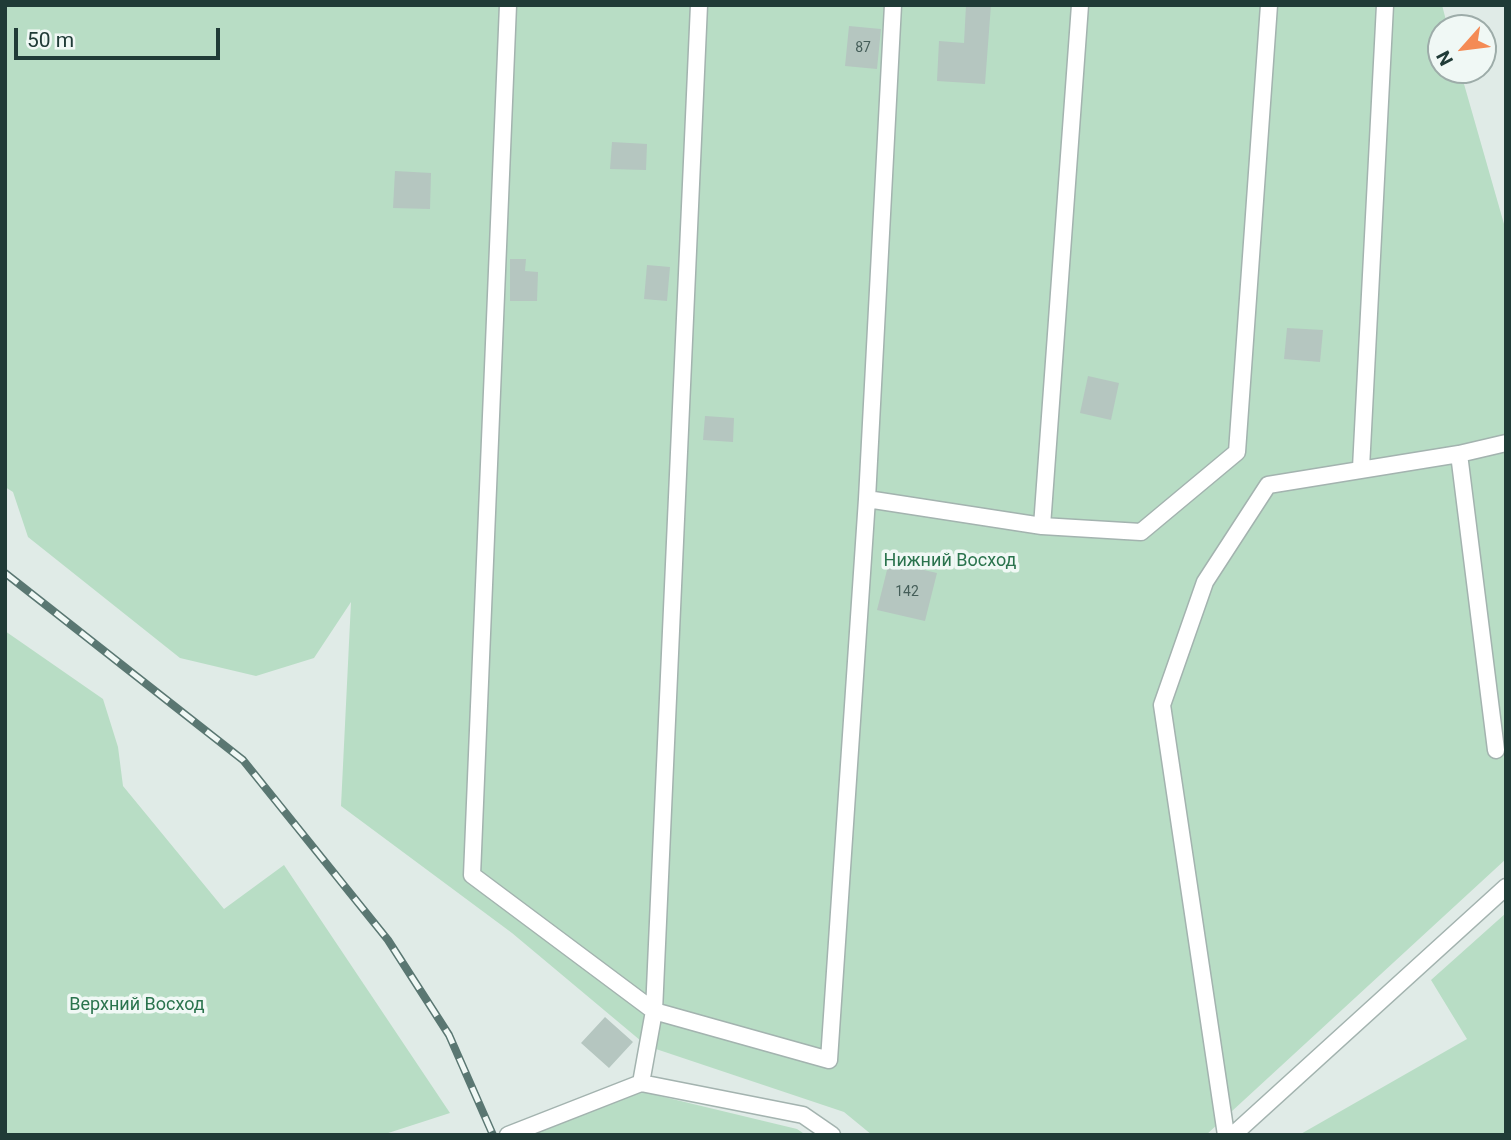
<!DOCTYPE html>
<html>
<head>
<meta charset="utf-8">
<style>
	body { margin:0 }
	#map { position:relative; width:1511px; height:1140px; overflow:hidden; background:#e0ebe7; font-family:Roboto,sans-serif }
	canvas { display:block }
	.frame { position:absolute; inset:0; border:7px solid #203b37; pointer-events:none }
	.north { position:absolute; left:1427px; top:14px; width:70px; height:70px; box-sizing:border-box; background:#f0f8f5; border:2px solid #9daca9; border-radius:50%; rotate:242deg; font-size:19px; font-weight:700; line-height:28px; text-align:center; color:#203b37 }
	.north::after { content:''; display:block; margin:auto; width:24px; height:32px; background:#f48b55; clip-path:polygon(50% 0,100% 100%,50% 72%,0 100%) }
	.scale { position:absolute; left:14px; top:28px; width:206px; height:32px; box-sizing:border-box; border:4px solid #203b37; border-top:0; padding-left:9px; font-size:21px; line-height:24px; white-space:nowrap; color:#203b37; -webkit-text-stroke:5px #f0f8f5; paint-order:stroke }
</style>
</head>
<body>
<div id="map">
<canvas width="1511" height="1140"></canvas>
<div class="frame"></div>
<div class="north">N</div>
<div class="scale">50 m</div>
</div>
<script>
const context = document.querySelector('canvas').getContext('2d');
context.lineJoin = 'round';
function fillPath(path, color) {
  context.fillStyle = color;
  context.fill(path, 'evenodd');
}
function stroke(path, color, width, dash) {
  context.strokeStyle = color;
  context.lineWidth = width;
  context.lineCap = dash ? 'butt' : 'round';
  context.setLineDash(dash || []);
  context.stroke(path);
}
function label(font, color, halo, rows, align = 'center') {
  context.font = font + ' Roboto,sans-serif';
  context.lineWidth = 7;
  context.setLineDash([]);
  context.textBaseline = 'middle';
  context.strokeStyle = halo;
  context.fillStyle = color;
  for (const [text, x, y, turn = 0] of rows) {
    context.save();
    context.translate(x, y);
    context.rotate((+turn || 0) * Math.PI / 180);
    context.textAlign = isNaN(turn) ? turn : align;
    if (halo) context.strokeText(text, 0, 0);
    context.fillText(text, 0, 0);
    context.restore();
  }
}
fillPath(new Path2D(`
	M5,5H1442L1448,28H1441V70H1460L1506,231V859L1206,1135H872L844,1112L647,1046L512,933L341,806L351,602L314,658L256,676L180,658L28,537L13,492L5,487Z
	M5,631L103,699L118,747L123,786L224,909L284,865L450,1113L382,1135H5Z
	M1506,913V1135H1299L1467,1039L1431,980Z
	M639,1091L797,1129L806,1135H522Z`), '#b8ddc5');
fillPath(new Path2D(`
	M966,5H991L985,84L937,81L939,41L964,43Z
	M849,26L881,29L877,69L845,66Z
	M612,142L647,144L646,170L610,169Z
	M395,171L431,173L430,209L393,208Z
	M510,259H526L525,271L538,272L537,301H510Z
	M647,265L670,267L667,301L644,299Z
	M1287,328L1323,330L1320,362L1284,359Z
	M1088,376L1119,383L1111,420L1080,413Z
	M705,416L734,418L733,442L703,440Z
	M889,562L937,573L925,621L877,610Z
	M605,1017L633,1042L609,1068L581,1043Z`), '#b5c6c0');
const service = new Path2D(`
	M508,5L472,875L654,1011L641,1083
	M699,5L654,1011L829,1060L867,499L893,5
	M1459,454L1506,443
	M1361,468L1385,5
	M867,499L1042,526L1080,5
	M1042,526L1141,532L1237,452L1269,5
	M508,1135L641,1083L803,1115L832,1135
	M1226,1135L1162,705L1205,582L1268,485L1459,454L1496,750
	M1233,1135L1506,887`);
stroke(service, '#a3b3af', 19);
stroke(service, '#fff', 16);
const rail = new Path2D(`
	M5,573L243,760L388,940L449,1035L493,1135`);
stroke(rail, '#5a7772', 8);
stroke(rail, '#f0f8f5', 5, [16]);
label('14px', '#455e59', null, [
	["87",863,48],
	["142",907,592]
]);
label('18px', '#2a734d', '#f0f8f5', [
	["Нижний Восход",950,561],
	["Верхний Восход",137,1005]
]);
</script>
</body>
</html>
